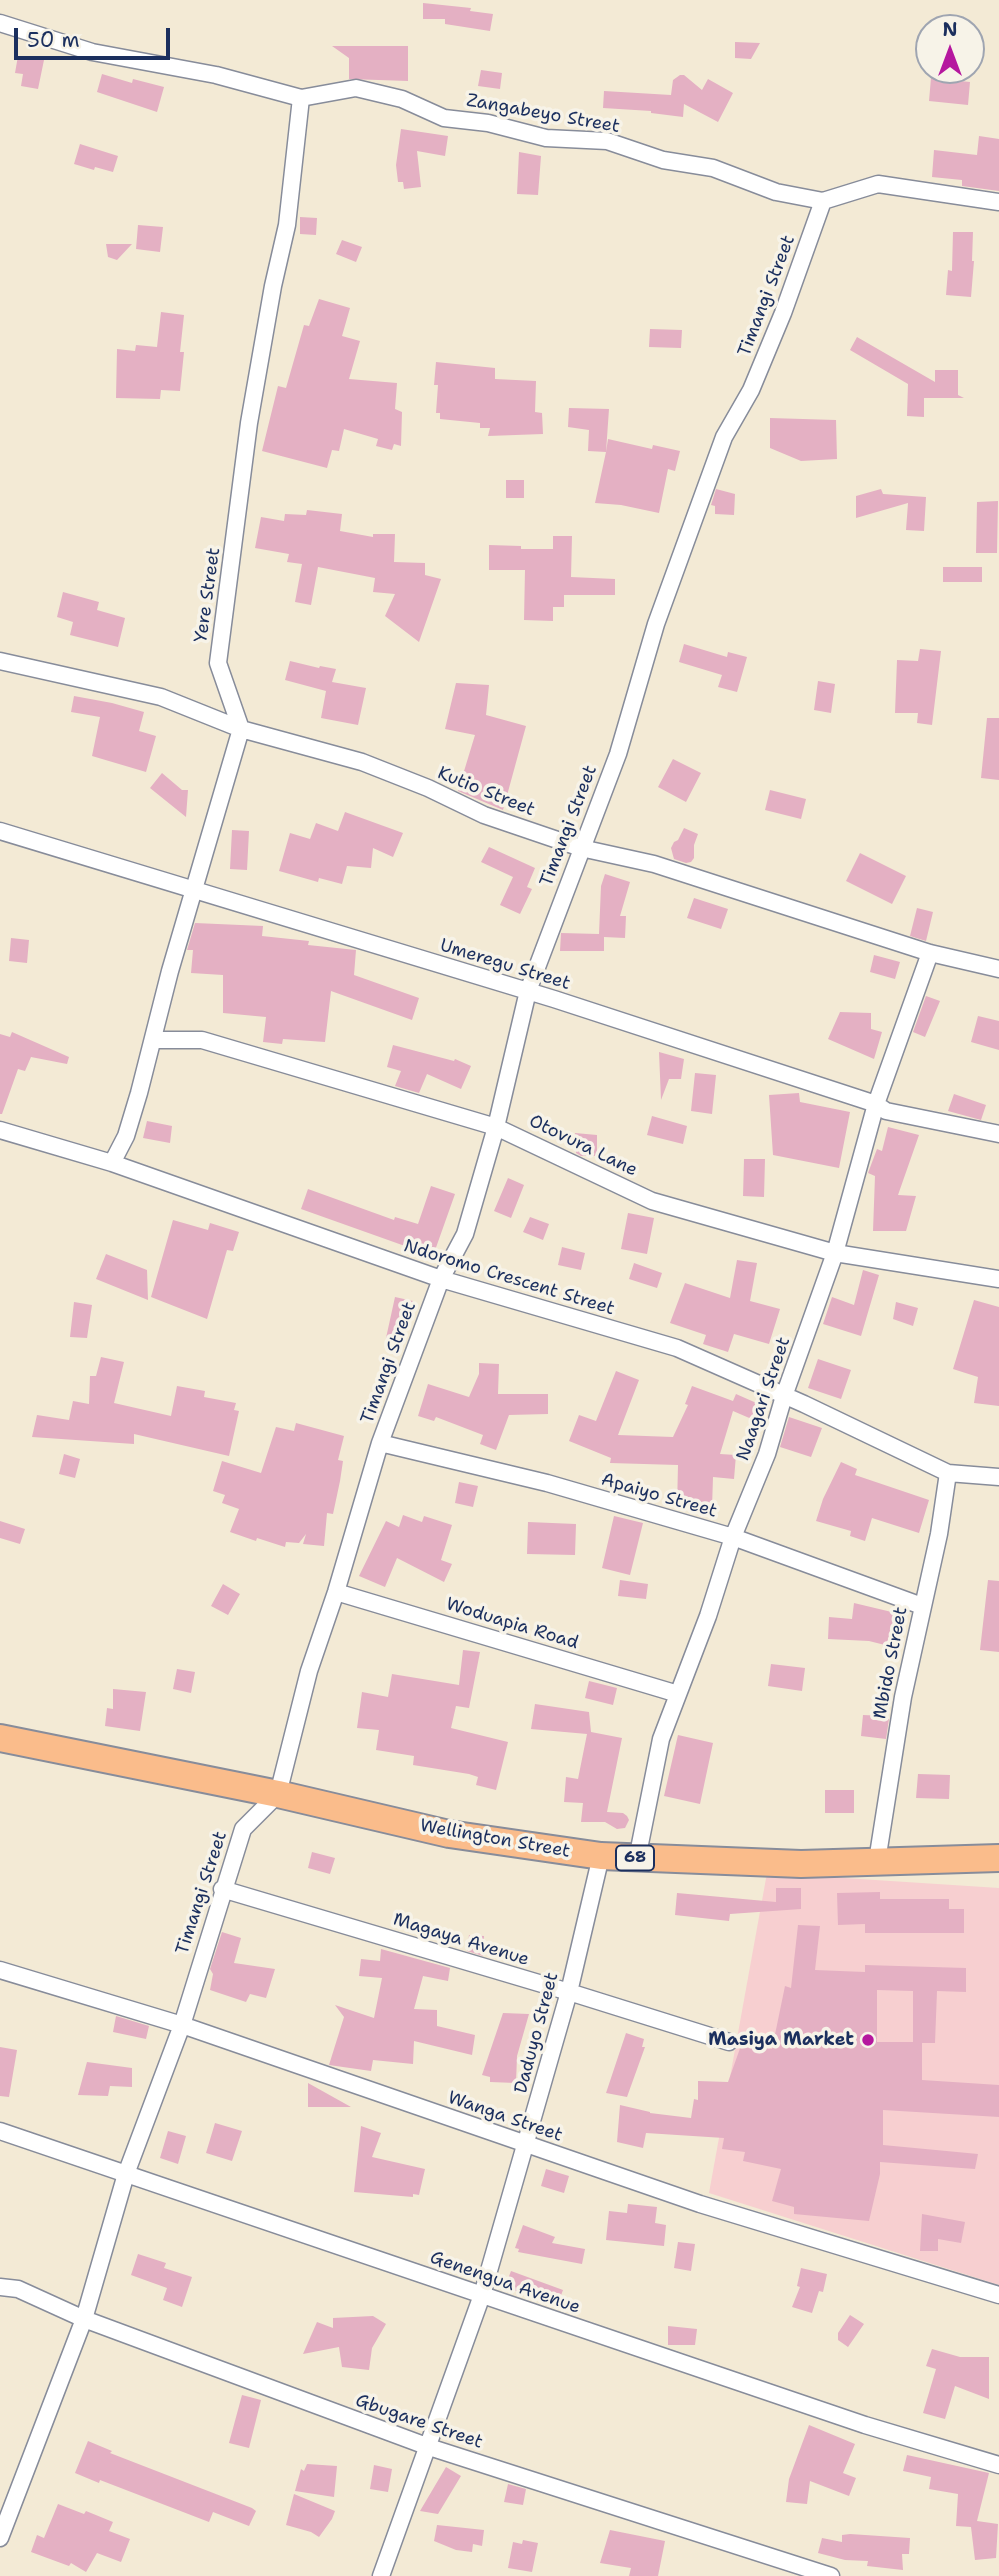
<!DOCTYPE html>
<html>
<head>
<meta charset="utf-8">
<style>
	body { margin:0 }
	#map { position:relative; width:999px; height:2576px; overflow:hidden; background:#f3ead5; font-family:"Shantell Sans",sans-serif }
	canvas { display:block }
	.north { position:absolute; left:915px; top:14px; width:70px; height:70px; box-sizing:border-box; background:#f7f3e8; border:2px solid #9fa5b1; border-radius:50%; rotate:0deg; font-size:19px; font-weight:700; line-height:28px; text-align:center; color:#1b2f5e }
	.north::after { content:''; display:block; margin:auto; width:24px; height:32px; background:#b5179e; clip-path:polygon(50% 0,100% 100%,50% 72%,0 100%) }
	.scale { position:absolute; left:14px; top:28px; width:156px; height:32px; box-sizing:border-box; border:4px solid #1b2f5e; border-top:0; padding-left:9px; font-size:21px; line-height:24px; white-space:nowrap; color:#1b2f5e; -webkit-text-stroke:5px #f7f3e8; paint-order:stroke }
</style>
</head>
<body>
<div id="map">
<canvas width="999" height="2576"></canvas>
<div class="north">N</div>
<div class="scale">50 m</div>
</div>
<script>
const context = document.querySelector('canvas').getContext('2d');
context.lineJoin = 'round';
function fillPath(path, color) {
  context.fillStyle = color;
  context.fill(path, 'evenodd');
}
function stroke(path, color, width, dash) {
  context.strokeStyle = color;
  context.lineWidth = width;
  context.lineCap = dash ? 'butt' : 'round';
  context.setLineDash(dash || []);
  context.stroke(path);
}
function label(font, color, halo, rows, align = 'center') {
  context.font = font + ' "Shantell Sans",sans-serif';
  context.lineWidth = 7;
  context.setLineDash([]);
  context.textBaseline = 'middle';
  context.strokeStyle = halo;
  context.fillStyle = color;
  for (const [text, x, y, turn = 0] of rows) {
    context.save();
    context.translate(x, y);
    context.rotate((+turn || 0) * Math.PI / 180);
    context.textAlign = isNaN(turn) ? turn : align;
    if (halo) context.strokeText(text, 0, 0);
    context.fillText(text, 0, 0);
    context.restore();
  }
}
fillPath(new Path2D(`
	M767,1873L999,1888V2285L709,2193Z`), '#f7cfd0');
fillPath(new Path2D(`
	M423,3L471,8L470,11L493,14L490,31L445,24V19H423Z
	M735,42L760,43L751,59L735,58Z
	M332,46H408V81L349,79V58Z
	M18,56L44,60L38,89L21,86L23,74L15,73Z
	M481,70L502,73L500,89L478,86Z
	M102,74L132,83L133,79L164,87L157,112L97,92Z
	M680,75H684L702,90L708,79L733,93L718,122L684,104L683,117L651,113V111L603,108L604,91L671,95L673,80Z
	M931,78L970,82L968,105L929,101Z
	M401,129L448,136L445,156L417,151L421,187L404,189L403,182H398L396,165Z
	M979,136L999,139V191L962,186V180L932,177L934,150L977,155Z
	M80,144L118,156L113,172L95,167L94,170L74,164Z
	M519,152L541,156L538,195L517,194Z
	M300,217L317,218L316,235L300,234Z
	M138,225L163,227L160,252L136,249Z
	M953,232H973L972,261H974L971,297L946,295L948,270L952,271Z
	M342,240L362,247L356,262L336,254Z
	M106,244H132L117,260L108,257Z
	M319,299L350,308L342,336L360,341L349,379L397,383L395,409L402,412L401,446L394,444L392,450L376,446L378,439L344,429L339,451L332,450L327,468L262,451L278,386L286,388L304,325L309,326Z
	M161,312L184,315L180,352H184L180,391L161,390L160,399L116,398L117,349L135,351L136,345L157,347Z
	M650,329L682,330L681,348L649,347Z
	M857,337L935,382V370H958V395L964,398H924V417L907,416L908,384L850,350Z
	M436,362L495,368V379L536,381L535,412L542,413L543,434L488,436L490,428H480V423L440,419V413H436L438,385H434Z
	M569,408L609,409L606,452L608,439L652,449L653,445L680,451L675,471L668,469L659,513L621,505L595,503L606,452L588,451L589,430L568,427Z
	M770,418L836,420L837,459L801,461L770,448Z
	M506,480H524V498H506Z
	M716,489L735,494L734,515L715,514V506L711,505Z
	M881,489L883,494L926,497L924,531L906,530L908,503L856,518V496Z
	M998,501L997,553H976L977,502Z
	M307,510L342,514L340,531L373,537V534H395L394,562L425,563V575L441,579L419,642L385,616L395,594L373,592L375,578L318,567L311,605L295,602L302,564L287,562L289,554L255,548L261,517L284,521L285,514L306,515Z
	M553,536H572L571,577L615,579V595H564V607H553V621L524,620L525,570H489V545L521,546V549H553Z
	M943,567H982V582H943Z
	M63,592L99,602L97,610L125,618L118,647L70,635L73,622L57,617Z
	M684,644L727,657L728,652L747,657L737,692L718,687L722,675L679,662Z
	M920,649L941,651L932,725L917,723L918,713H895L897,660L918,661Z
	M290,661L319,668L320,666L336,669L332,682L366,688L358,725L321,718L326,691L285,680Z
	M818,681L835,684L831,713L814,710Z
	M456,683L489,685L486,715L526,726L503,810L458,791L475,735L445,729Z
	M74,696L112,703L144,712L139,731L156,736L146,772L92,756L100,717L71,712Z
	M987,718H999V780L981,778Z
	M673,759L701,773L686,802L658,787Z
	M162,773L182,790H188L186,817L150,788Z
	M770,790L806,799L801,819L765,810Z
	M345,812L403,833L393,857L373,848L371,868L347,866L342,884L319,878L318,882L279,871L290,833L310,839L316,823L338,831Z
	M684,828L698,834L694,845V858L691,862L686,863L674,859L671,848L674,842L678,840Z
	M232,830L249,831L247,870L230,869Z
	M489,847L535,868L527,887L532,889L520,914L500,905L513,877L481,862Z
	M860,853L906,876L892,904L846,881Z
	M605,874L630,882L620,916H626L625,938L604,937V951H560L561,933L599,934L601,886Z
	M694,898L728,909L721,929L687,918Z
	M917,908L933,912L926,941L910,936Z
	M195,923L263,926L262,936L309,941L308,945L356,950L354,975L419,998L412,1020L331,991L325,1042L283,1039L282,1044L263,1042L266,1017L223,1013V975L191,973L193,950H187Z
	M11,938L29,940L27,963L9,961Z
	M874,955L900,962L895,979L870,972Z
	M926,996L940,1001L925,1037L913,1032Z
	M840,1012L871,1013V1029L882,1032L874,1059L828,1039Z
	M978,1016L999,1021V1050L971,1042Z
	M12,1032L69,1057L67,1064L31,1057L25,1071L18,1069L2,1114H0V1034L10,1037Z
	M393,1045L454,1061L455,1059L471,1066L461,1089L427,1074L419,1093L395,1086L401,1071L387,1067Z
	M659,1052L684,1059L681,1079H669L661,1100Z
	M695,1073L716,1075L712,1114L691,1111Z
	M799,1093L800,1102L850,1112L839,1168L773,1155L769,1095Z
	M954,1094L986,1105L981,1120L948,1111Z
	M652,1116L687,1126L683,1144L647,1135Z
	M147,1121L172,1126L170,1143L143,1138Z
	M888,1127L919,1135L898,1195L916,1196L906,1231H873L875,1176L868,1173L877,1149L882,1151Z
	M575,1133L597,1135V1156H581L576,1153Z
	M744,1159H765L764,1197L743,1196Z
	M508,1178L524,1185L511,1218L494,1211Z
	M431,1186L455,1194L433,1256L301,1209L308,1189L394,1220L395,1217L418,1224Z
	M628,1213L654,1218L647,1254L621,1249Z
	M530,1217L549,1224L543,1240L523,1232Z
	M173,1220L208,1230L210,1223L239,1232L233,1251L227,1250L207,1319L151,1297Z
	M562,1247L585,1253L581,1270L558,1265Z
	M106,1254L147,1270L148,1300L96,1279Z
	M737,1260L757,1263L750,1301L780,1309L769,1344L734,1334L728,1352L703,1344L706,1335L670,1323L685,1283L730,1298Z
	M634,1263L662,1273L657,1288L629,1279Z
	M863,1270L879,1275L861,1336L823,1324L832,1297L854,1305Z
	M395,1297L413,1301L403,1344L386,1338Z
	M974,1300L999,1307V1406L974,1403L978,1377L953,1369Z
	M74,1302L92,1305L87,1338L70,1337Z
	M896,1302L918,1308L913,1326L893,1319Z
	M101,1357L124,1362L114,1403L171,1416L177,1386L205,1391L204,1397L236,1403L234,1410L239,1411L229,1456L134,1434V1444L32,1437L37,1415L69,1420L73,1401L89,1404L90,1376H96Z
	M818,1359L851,1370L841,1399L808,1388Z
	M479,1363L499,1364L498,1394H548V1414L509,1415L496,1450L480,1444L483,1435L436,1417L434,1421L418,1416L428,1384L469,1397L479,1374Z
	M616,1371L639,1380L618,1435L673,1437L688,1405L685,1404L692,1386L733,1401L736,1394L761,1405L754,1420L733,1411L720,1454L736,1455L734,1479L713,1477L712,1508H677L678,1465L610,1463L611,1458L569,1441L579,1415L596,1421Z
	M789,1417L822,1428L811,1457L780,1447Z
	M296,1423L344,1436L338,1460L343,1461L340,1481L333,1514L327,1513L324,1546L303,1544L306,1534L299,1543L286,1542L285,1547L257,1538L256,1541L230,1532L239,1509L222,1503L225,1495L213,1491L222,1461L261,1473L276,1427L294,1431Z
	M64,1454L80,1459L75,1478L59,1474Z
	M841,1462L857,1469L855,1475L929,1500L919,1533L872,1518L865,1541L850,1536L851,1531L816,1521L823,1499Z
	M459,1482L478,1486L473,1507L455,1503Z
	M403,1515L422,1522L424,1516L452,1525L441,1560L452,1564L444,1582L397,1558L385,1587L359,1576L386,1521L399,1527Z
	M614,1516L643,1523L630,1575L602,1568Z
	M0,1521L25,1529L20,1544L0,1538Z
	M528,1522L576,1524L575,1555L527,1554Z
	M620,1580L648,1584L646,1599L618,1596Z
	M988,1580L999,1581V1652L980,1650Z
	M223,1584L240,1594L228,1615L211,1606Z
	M854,1603L900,1614L894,1639L891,1638L889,1646L869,1641L828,1639L829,1617L852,1619Z
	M463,1650L480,1652L469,1708L456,1706L451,1728L508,1742L496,1790L476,1785L478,1777L469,1774L413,1765L414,1756L376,1750L379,1730L357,1728L362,1692L388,1697L392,1674L459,1685Z
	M771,1664L805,1668L802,1691L768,1686Z
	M177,1669L195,1672L191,1693L173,1689Z
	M589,1681L617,1688L613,1705L585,1698Z
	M113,1689L146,1692L140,1731L105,1726L107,1708L113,1709Z
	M535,1704L589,1712L591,1732L622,1738L607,1812L623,1813L627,1816L629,1820L625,1828L617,1829L605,1822H581L583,1803L564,1802L566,1777L578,1779L587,1734L531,1729Z
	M863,1715L885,1716V1718L889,1719L886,1739L861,1736Z
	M678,1735L713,1743L700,1804L664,1796Z
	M918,1774L950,1775L949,1799L916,1798Z
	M825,1790H854V1813H825Z
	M312,1852L335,1858L330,1874L308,1868Z
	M776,1888H801V1909L730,1914L729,1921L675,1915L677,1893L776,1902Z
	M880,1892V1899H949V1909H964V1933H865V1924L838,1925L837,1893Z
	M798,1925L820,1926L815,1970L865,1972V1965L966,1968V1992L937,1991L935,2043H922V2080L999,2085V2117L883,2110V2145L978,2154L975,2169L880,2162V2174L869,2221L794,2214V2207L772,2201L781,2169L743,2161L745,2152L722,2149L724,2138L646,2133L643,2148L617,2142L620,2105L650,2112V2113L691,2118L694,2099L698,2100V2081L728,2082L743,2040L772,2049L785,1986L791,1988ZM877,1990L913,1991V2042H877Z
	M222,1932L241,1938L234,1963L275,1969L266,1998L250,1994L246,2002L210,1990L213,1974L210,1969Z
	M469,1935L484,1936L483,1956L467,1951Z
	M381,1949L450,1968L448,1981L423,1976L414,2009L437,2010V2026L475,2035L472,2055L414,2041L413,2064L373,2060L371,2071L329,2065L344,2017L335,2005L374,2018L382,1978L359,1976L361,1959L380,1961Z
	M503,2013L529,2014L517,2056L516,2083L490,2082V2077L482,2075Z
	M116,2016L149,2026L146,2039L113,2032Z
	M626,2033L644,2039L642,2047H645L627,2097L606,2093Z
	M0,2047L17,2050L9,2097L0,2096Z
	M87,2062L132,2068V2087L110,2086L108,2096L78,2095Z
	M308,2083L351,2107H308Z
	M215,2123L242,2131L232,2161L206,2153Z
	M361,2126L381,2133L372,2157L425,2169L419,2195L413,2194V2197L354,2192Z
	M168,2131L186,2136L178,2164L160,2158Z
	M546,2169L569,2176L564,2193L541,2186Z
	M628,2204L657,2207L655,2223L666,2225L664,2246L606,2240L609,2211L627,2213Z
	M922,2214L965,2222L961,2243L938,2239V2251H920Z
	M523,2225L555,2237L552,2243L585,2249L582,2264L518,2252L519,2249L515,2248Z
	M678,2242L695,2244L691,2271L674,2268Z
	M138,2254L166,2263L164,2268L192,2277L182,2307L163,2300L167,2288L131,2275Z
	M801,2268L827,2274L823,2292L819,2291L812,2313L792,2307L800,2287L797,2286Z
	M511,2271L563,2290L557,2306L505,2287Z
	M850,2315L864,2324L848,2347L838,2340V2333Z
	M373,2316L386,2324L372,2348L369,2370L342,2367L339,2347L303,2354L317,2322L333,2328V2318Z
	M668,2326L697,2329L695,2345H668Z
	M932,2349L960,2357H989V2399L955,2386L945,2419L923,2413L936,2369L926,2366Z
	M242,2395L261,2400L249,2448L229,2443Z
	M809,2425L855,2444L843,2473L856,2478L849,2496L810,2481L807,2504L786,2502L789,2479Z
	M88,2441L112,2451L110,2453L252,2508L256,2511L249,2526L213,2512L209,2522L100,2480L99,2483L75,2473Z
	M907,2455L989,2473L977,2521L998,2524L996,2558L975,2560L971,2527L956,2526L958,2494L929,2489L931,2477L903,2471Z
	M307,2464L337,2466L334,2497L295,2491L301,2469L304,2471Z
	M374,2465L392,2469L388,2492L370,2489Z
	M446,2467L461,2476L438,2514L420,2511Z
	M508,2484L526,2489L523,2505L504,2502Z
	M294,2494L335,2511L332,2519L319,2537L311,2532L286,2525Z
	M58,2504L84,2514L86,2511L113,2522L109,2531L130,2539L121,2562L97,2553L86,2572L71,2563L69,2566L31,2552L37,2535L44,2538Z
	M437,2525L484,2530L482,2546L473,2544L472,2552L456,2550L434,2541Z
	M610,2530L665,2541L658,2576H629L631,2568L600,2563Z
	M850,2534L910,2538L909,2554H902L903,2570L867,2566L868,2561L845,2560L818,2553L822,2538L842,2542V2535Z
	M523,2540L538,2543L532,2572L508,2568L513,2542L522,2544Z`), '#e4b0c3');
const street = new Path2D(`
	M0,23L92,52L216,75L301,98L356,88L402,99L444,118L488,123L546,138L607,141L663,160L713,168L776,192L823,201L878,184L999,202
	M0,661L161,697L241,729L362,762L428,788L484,815L581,848L654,864L930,953L999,969
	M0,831L554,999L876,1104L886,1111L999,1134
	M153,1040H202L496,1127L652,1201L835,1253L999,1279
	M0,1130L112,1163L441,1279L677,1348L804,1404L948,1473L999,1477
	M112,1163L126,1136L139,1093L170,971L241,729L218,663L249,423L273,286L287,225L301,98
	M380,1443L547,1483L733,1537L922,1606
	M336,1592L678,1694
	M637,1859L661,1739L708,1616L733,1537L767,1454L784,1396L835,1253L876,1104L930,953
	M877,1861L903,1697L939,1534L948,1473
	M222,1889L569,1992L729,2042
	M0,1970L182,2025L700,2204L999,2295
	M0,2131L865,2425L999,2465
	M0,2287L18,2289L84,2319L429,2447L831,2576
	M0,2538L84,2319L126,2174L182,2025L243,1829L278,1794L309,1671L336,1592L380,1443L441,1279L465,1234L496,1127L528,991L618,754L656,624L724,437L751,390L783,313L823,201
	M381,2576L482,2295L569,1992L601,1856`);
const primary = new Path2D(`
	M0,1738L278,1794L449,1834L601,1856L801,1864L999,1858`);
stroke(street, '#878c9a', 19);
stroke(primary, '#878c9a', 30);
stroke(street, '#fff', 16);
stroke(primary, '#fabc8b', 26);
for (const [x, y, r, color] of [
	[868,2040,7,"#b5179e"]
]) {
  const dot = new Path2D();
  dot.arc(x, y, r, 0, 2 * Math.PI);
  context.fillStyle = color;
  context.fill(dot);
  stroke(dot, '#f7f3e8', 2.5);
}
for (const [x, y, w] of [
	[635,1858,38]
]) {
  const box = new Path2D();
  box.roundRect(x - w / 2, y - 12.5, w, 25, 5);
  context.fillStyle = '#f7f3e8';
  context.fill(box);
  stroke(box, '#1b2f5e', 2);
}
label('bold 16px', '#1b2f5e', null, [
	["68",635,1858]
]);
label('18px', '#1b2f5e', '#f7f3e8', [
	["Zangabeyo Street",543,114,10],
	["Timangi Street",767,296,-69],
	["Yere Street",208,595,-82],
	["Kutio Street",486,792,22],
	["Timangi Street",569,826,-69],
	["Umeregu Street",505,965,17],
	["Otovura Lane",583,1146,26],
	["Ndoromo Crescent Street",509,1278,17],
	["Timangi Street",389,1363,-70],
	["Naagari Street",764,1399,-71],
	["Apaiyo Street",659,1496,16],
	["Woduapia Road",512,1624,17],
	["Mbido Street",891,1663,-79],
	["Wellington Street",495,1839,10],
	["Timangi Street",202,1893,-72],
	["Magaya Avenue",461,1940,17],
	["Daduyo Street",537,2033,-75],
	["Wanga Street",505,2117,19],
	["Genengua Avenue",505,2283,19],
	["Gbugare Street",419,2422,19]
]);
label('bold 18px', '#1b2f5e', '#f7f3e8', [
	["Masiya Market",854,2040]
], 'right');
</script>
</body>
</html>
